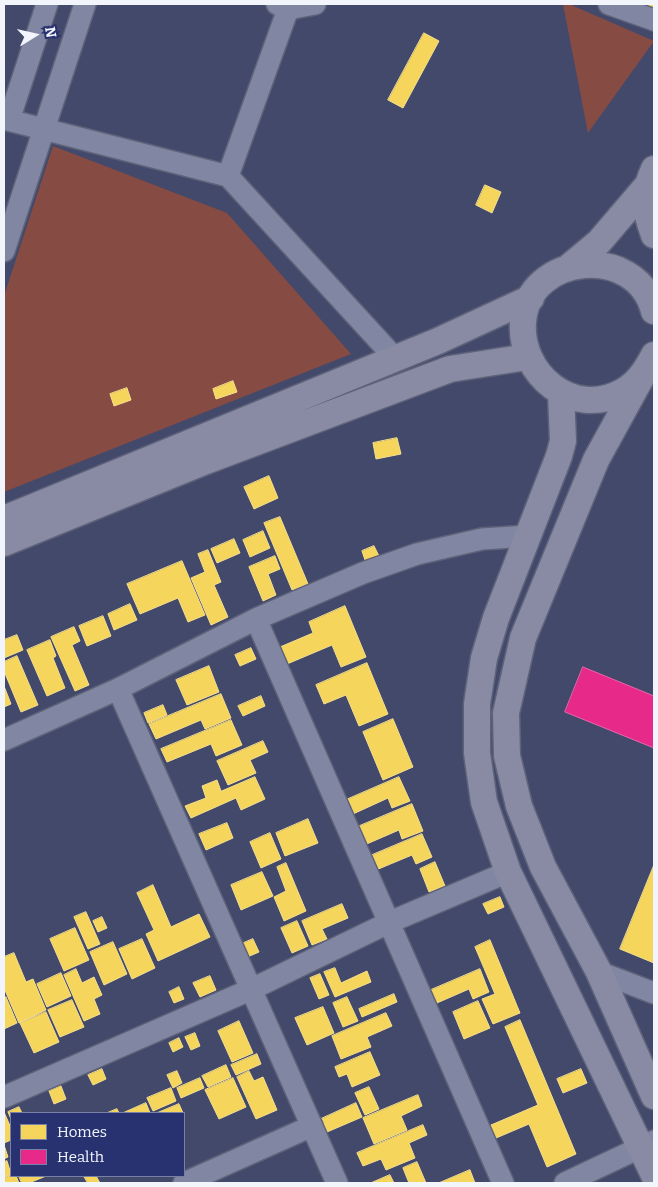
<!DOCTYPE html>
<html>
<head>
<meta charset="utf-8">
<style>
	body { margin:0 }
	#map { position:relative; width:658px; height:1187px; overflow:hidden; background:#43496b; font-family:Bitter,serif }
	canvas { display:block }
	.frame { position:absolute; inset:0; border:5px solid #f2f5fc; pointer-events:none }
	.legend { position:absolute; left:10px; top:1112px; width:175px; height:65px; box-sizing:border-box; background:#283270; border:1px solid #7980a8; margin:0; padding:6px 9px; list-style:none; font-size:15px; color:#f2f5fc }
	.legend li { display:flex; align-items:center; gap:10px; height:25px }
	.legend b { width:25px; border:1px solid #7980a8 }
	.north { position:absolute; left:10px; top:10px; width:50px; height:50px; -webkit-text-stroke:4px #283270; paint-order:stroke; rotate:80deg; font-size:14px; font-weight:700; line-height:20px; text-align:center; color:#f2f5fc }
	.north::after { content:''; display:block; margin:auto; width:18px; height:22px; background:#f2f5fc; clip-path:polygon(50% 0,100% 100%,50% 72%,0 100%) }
</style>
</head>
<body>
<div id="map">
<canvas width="658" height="1187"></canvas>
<div class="frame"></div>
<ul class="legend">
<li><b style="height:14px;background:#f6d55c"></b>Homes</li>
<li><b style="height:14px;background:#e7298a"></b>Health</li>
</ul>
<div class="north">N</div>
</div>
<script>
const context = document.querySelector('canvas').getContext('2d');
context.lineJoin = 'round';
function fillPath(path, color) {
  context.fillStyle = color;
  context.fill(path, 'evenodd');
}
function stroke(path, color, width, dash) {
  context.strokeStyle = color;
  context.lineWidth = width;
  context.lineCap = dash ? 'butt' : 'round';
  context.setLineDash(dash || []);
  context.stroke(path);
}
fillPath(new Path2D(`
	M563,4H569L654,41L588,133Z
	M53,146L227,213L351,354L4,492V296Z`), '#864b43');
const homes = new Path2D(`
	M638,4H654V12Z
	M424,33L439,41L403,108L388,100Z
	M485,185L501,192L492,213L476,205Z
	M233,381L237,392L216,399L213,389Z
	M127,388L131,400L114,406L110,394Z
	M397,438L401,454L376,459L373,443Z
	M269,476L278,498L254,509L244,487Z
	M280,517L308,584L292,590L264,523Z
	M263,531L270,548L250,557L243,540Z
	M234,539L240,553L217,563L211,549Z
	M374,546L380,558L366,563L362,551Z
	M208,550L221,582L214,585L228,617L211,625L191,578L205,572L198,554Z
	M275,556L280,569L268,574L276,595L263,601L249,567Z
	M182,561L205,615L188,622L178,598L140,614L127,584Z
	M130,604L137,620L114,630L108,614Z
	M345,606L366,657L341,667L332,645L287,664L280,647L313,633L309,622Z
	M103,616L111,636L87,646L79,626Z
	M74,627L80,641L72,645L89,685L75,691L51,637Z
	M17,635L23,650L4,658V640Z
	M50,640L56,656L53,658L65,688L47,696L27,650Z
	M251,648L256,659L240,666L235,655Z
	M17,656L38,705L21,712L4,671V662Z
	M367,663L388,714L359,726L346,695L324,704L316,685Z
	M209,666L219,692L187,705L176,680Z
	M4,686L11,704L4,707Z
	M221,694L231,718L205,729L201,720L156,739L149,724Z
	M261,696L265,706L243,716L238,706Z
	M163,705L167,715L148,723L144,713Z
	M393,719L413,767L383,780L363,732Z
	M231,720L242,745L216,756L211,744L167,762L161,749Z
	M263,741L268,752L250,760L256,773L228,785L217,761Z
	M255,777L265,799L241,810L236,798L191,818L185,806L206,798L202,786L217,780L221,791Z
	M399,777L410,801L392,808L388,798L353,814L346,800Z
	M412,804L423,831L402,839L399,830L362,846L355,828Z
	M308,819L318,843L285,856L276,833Z
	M227,823L233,838L206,850L199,834Z
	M270,833L281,859L261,868L250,842Z
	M422,834L432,857L416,864L412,855L376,870L370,856Z
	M435,862L445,886L429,892L420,869Z
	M286,863L306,911L284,921L274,897L286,891L277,867Z
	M654,865V963L620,949Z
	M262,872L273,896L241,910L231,885Z
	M153,885L171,927L199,914L210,937L158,961L146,934L154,930L137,893Z
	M500,897L504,907L488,914L483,904Z
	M342,904L348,918L322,929L327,939L312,945L302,921Z
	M86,912L100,944L88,949L74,917Z
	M102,917L107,928L98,932L93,921Z
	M297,921L308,946L292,953L281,928Z
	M75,928L89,960L64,971L50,939Z
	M142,939L155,968L132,979L119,949Z
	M253,939L259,952L245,958L239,945Z
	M490,940L520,1013L493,1024L482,999L495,994L475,947Z
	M113,942L127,974L104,985L90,952Z
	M14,953L26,982L33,979L46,1010L19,1023L4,988V957Z
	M335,968L341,983L367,971L371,982L335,997L324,972Z
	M76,969L82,983L94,977L102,995L94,999L100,1014L84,1021L64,975Z
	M480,969L489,992L473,999L469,989L430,1006L424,993Z
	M61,973L71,996L47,1007L37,984Z
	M320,974L329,995L319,999L310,978Z
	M210,976L216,990L200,997L193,983Z
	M179,987L184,999L174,1003L169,992Z
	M394,994L397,1002L362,1017L359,1009Z
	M6,997L17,1023L4,1029V998Z
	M347,997L358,1021L343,1027L333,1003Z
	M72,1000L84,1027L60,1037L48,1010Z
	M478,1001L490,1028L464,1039L453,1012Z
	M323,1007L334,1033L307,1045L295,1018Z
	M46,1012L59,1042L34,1053L20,1023Z
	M386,1013L392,1026L367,1037L371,1047L341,1059L332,1036Z
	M520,1020L576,1154L547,1167L529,1124L489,1141L484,1128L538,1105L505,1027Z
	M239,1021L253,1053L232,1062L218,1031Z
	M195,1033L200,1046L191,1050L185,1037Z
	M179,1038L183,1047L173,1052L169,1043Z
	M370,1052L380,1075L352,1087L347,1074L339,1077L335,1067Z
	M257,1054L261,1064L236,1075L231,1065Z
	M226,1065L231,1077L208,1087L202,1076Z
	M102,1069L106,1079L93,1085L88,1075Z
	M581,1069L587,1083L563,1093L557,1079Z
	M177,1071L182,1083L173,1088L167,1075Z
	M249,1071L254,1081L263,1077L277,1110L256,1119L237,1077Z
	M200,1078L204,1088L181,1098L177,1088Z
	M233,1078L246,1107L219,1119L205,1090Z
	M61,1086L66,1099L54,1104L49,1091Z
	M369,1087L379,1109L365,1115L355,1093Z
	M171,1088L176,1101L153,1111L147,1098Z
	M418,1095L422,1106L401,1116L407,1130L374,1144L363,1118Z
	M146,1103L150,1113H123Z
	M356,1103L362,1117L327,1132L321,1119Z
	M179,1104L183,1113H157Z
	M19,1107L22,1113H11V1119L8,1112Z
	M117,1109L119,1113H107Z
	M4,1112L11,1128V1140L4,1143Z
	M423,1125L427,1135L409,1143L415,1158L386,1170L381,1159L363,1166L357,1153Z
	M5,1148L8,1157L4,1159V1149Z
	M7,1161L11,1174L4,1177V1162Z
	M417,1162L426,1183H409L403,1168Z
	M470,1170L475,1183H439Z
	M11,1175L16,1176L19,1183H4V1178Z
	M390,1175L394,1183H371Z
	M19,1176H46L29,1183H22Z
	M84,1176H96L100,1183H88Z`);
fillPath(homes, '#f6d55c');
stroke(homes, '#f5df8c', 1);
const health = new Path2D(`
	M583,667L654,696V748L565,712Z`);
fillPath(health, '#e7298a');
stroke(health, '#ea66ac', 1);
const minor = new Path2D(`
	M277,4L288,9L315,4
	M609,4L654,20
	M4,119L228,176L394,357
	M9,120L47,4
	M228,176L288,9
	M4,251L85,4
	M256,619L503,1183
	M118,689L337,1183
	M4,740L118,689L256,619L363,573L417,554L482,539L528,536
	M599,972L654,993
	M4,1097L252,989L390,922L508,872
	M184,1183L312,1126
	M565,1183L654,1141`);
const major = new Path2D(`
	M654,169C642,195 644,208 654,235
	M569,267L599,242L646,187
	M654,311C637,243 528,253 523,322C519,374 573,419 622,392C638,383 646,370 654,355
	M641,378L596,460L523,638L506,713L507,756L519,806L543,867L599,972L654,1096
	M561,393L563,441L559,456L496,618L484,658L477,704V753L484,802L508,872L654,1175
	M4,519L438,341L531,298
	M4,543L206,461L450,369L527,357`);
stroke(minor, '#5e6279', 24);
stroke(major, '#5e6279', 29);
stroke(minor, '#8187a2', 21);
stroke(major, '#898aa4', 26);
</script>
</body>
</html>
